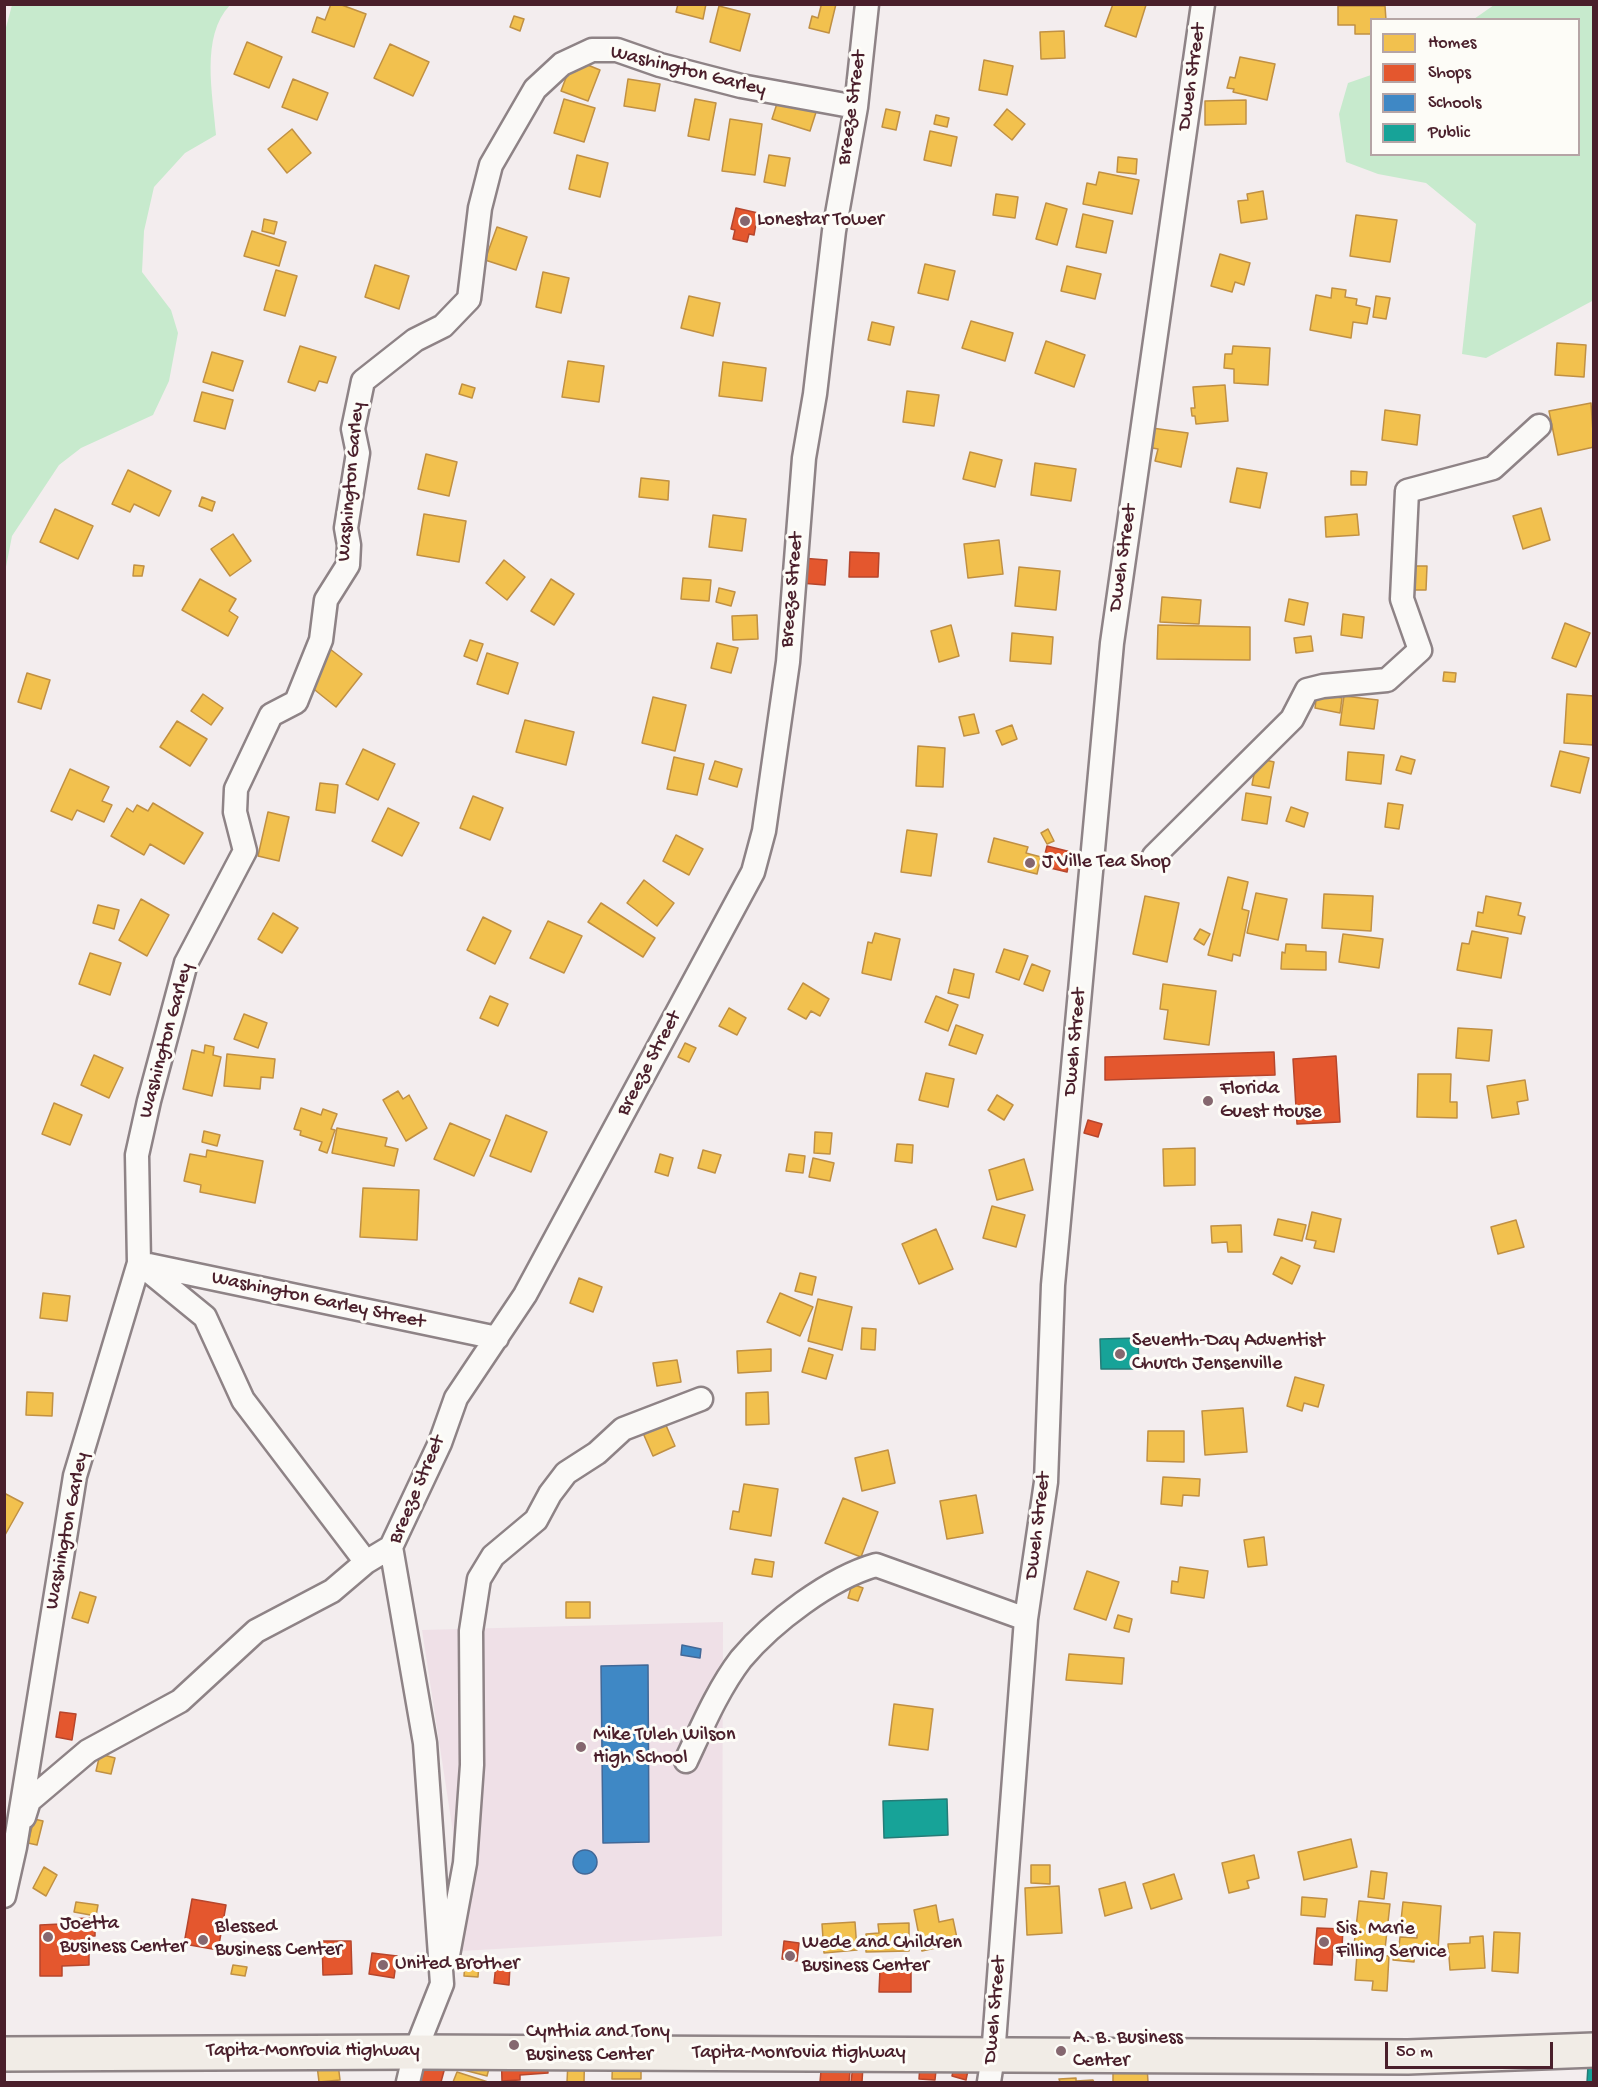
<!DOCTYPE html>
<html>
<head>
<meta charset="utf-8">
<style>
	body { margin:0 }
	#map { position:relative; width:1598px; height:2087px; overflow:hidden; background:#f3edee; font-family:"Gochi Hand",sans-serif }
	canvas { display:block }
	.frame { position:absolute; inset:0; border:6px solid #4a1f2b; pointer-events:none }
	.legend { position:absolute; left:1370px; top:18px; width:210px; height:138px; box-sizing:border-box; background:#fdfcf7; border:2px solid #b5a4a5; margin:0; padding:8px 10px; list-style:none; font-size:18px; color:#4a1f2b }
	.legend li { display:flex; align-items:center; gap:12px; height:30px }
	.legend b { width:30px; border:2px solid #b5a4a5 }
	.scale { position:absolute; left:1385px; top:2042px; width:168px; height:27px; box-sizing:border-box; border:3px solid #4a1f2b; border-top:0; padding-left:8px; font-size:18px; line-height:21px; white-space:nowrap; color:#4a1f2b; -webkit-text-stroke:4px #fdfcf7; paint-order:stroke }
</style>
</head>
<body>
<div id="map">
<canvas width="1598" height="2087"></canvas>
<div class="frame"></div>
<ul class="legend">
<li><b style="height:16px;background:#f2c14e"></b>Homes</li>
<li><b style="height:16px;background:#e4572e"></b>Shops</li>
<li><b style="height:16px;background:#3f88c5"></b>Schools</li>
<li><b style="height:16px;background:#17a398"></b>Public</li>
</ul>
<div class="scale">50 m</div>
</div>
<script>
const context = document.querySelector('canvas').getContext('2d');
context.lineJoin = 'round';
function fillPath(path, color) {
  context.fillStyle = color;
  context.fill(path, 'evenodd');
}
function stroke(path, color, width, dash) {
  context.strokeStyle = color;
  context.lineWidth = width;
  context.lineCap = dash ? 'butt' : 'round';
  context.setLineDash(dash || []);
  context.stroke(path);
}
function label(font, color, halo, rows, align = 'center') {
  context.font = font + ' "Gochi Hand",sans-serif';
  context.lineWidth = 6;
  context.setLineDash([]);
  context.textBaseline = 'middle';
  context.strokeStyle = halo;
  context.fillStyle = color;
  for (const [text, x, y, turn = 0] of rows) {
    context.save();
    context.translate(x, y);
    context.rotate((+turn || 0) * Math.PI / 180);
    context.textAlign = isNaN(turn) ? turn : align;
    if (halo) context.strokeText(text, 0, 0);
    context.fillText(text, 0, 0);
    context.restore();
  }
}
fillPath(new Path2D(`
	M723,1622L722,1936L461,1951L458,1865L422,1630Z`), '#efe0e7');
fillPath(new Path2D(`
	M12,5H230C200,37 213,94 216,135L185,153L154,187L144,231L142,272L171,310L178,333L169,381L153,415L81,448L59,465L12,536L5,572L4,35Z
	M1494,5H1593L1594,300L1486,358L1462,354L1476,224L1426,183L1378,174L1346,162L1339,114L1348,83L1371,75L1372,154H1578V20L1474,19Z`), '#c7eacd');
const homes = new Path2D(`
	M331,4H339L366,14L354,47L312,32L317,17L325,20Z
	M678,4H706L703,19L676,12Z
	M817,4H836L829,33L809,28L812,16L818,18L821,6Z
	M1113,4L1146,5L1136,37L1105,26Z
	M719,6L750,14L740,51L710,42Z
	M1338,6H1385L1386,20H1372V34H1355V25H1338Z
	M514,16L524,19L520,31L510,27Z
	M1064,31L1065,58L1041,59L1040,32Z
	M247,42L282,57L269,88L234,74Z
	M390,44L429,62L413,96L374,78Z
	M1240,57L1275,64L1267,100L1233,92L1234,89L1227,88L1230,77L1235,78Z
	M573,59L600,70L588,101L561,91Z
	M984,60L1013,66L1007,95L979,90Z
	M293,79L328,93L317,120L282,107Z
	M628,79L660,84L655,111L624,106Z
	M780,94L818,106L810,131L772,119Z
	M564,99L595,108L584,142L554,133Z
	M695,99L716,103L709,140L688,136Z
	M1246,100V124L1205,125V101Z
	M886,109L900,112L896,130L882,127Z
	M1007,109L1025,124L1012,140L994,125Z
	M936,115L949,118L947,127L934,124Z
	M730,119L762,124L755,175L722,171Z
	M292,129L311,153L287,173L268,149Z
	M930,131L957,137L951,166L924,160Z
	M577,155L608,163L600,197L569,189Z
	M769,155L790,158L785,186L764,182Z
	M1118,157L1137,159L1136,174L1117,172Z
	M1099,172L1139,180L1132,214L1083,204L1087,183L1096,185Z
	M1263,191L1267,219L1241,223L1238,201L1248,200L1247,194Z
	M996,194L1018,197L1015,218L993,215Z
	M1046,203L1067,209L1057,245L1036,239Z
	M1083,214L1113,221L1106,253L1076,247Z
	M1356,215L1397,220L1390,262L1350,256Z
	M264,219L277,222L274,234L262,231Z
	M497,227L527,237L516,270L485,260Z
	M252,231L286,242L279,266L244,256Z
	M1220,254L1250,263L1244,285L1235,282L1232,292L1211,286Z
	M925,264L955,271L948,300L918,293Z
	M375,265L409,276L399,309L365,297Z
	M1067,266L1101,274L1095,299L1061,291Z
	M276,270L297,276L285,316L264,310Z
	M543,272L569,278L561,313L536,307Z
	M1332,288L1346,290L1345,297L1357,299L1356,305L1370,308L1367,324L1353,322L1351,338L1310,330L1316,295L1331,298Z
	M689,296L720,303L713,336L681,328Z
	M1376,296L1390,298L1386,319L1373,317Z
	M971,321L1013,333L1005,361L962,348Z
	M872,322L894,327L890,345L868,340Z
	M1046,341L1085,355L1074,387L1035,373Z
	M1557,343L1586,345L1584,377L1555,375Z
	M300,346L336,357L327,383L319,381L315,391L288,382Z
	M1233,346L1270,348L1268,385L1234,383V369L1224,368L1225,354H1232Z
	M212,352L243,361L233,391L203,382Z
	M568,361L604,366L599,402L562,397Z
	M723,362L766,368L762,401L719,396Z
	M462,384L475,388L472,398L459,394Z
	M1225,385L1228,421L1196,424L1195,416H1192L1191,408H1195L1193,387Z
	M907,391L939,395L934,426L903,422Z
	M202,392L233,400L225,429L194,421Z
	M1591,403L1594,447L1558,455L1549,411Z
	M1385,410L1420,415L1417,445L1382,440Z
	M1152,428L1188,433L1181,467L1155,461L1158,449L1147,447Z
	M970,452L1002,460L995,487L963,479Z
	M426,454L457,462L449,496L418,489Z
	M1035,463L1076,469L1071,501L1031,495Z
	M1237,468L1267,473L1260,508L1230,502Z
	M128,470L171,491L159,516L134,504L130,512L112,504Z
	M1351,471L1367,472L1366,485H1351Z
	M641,478L669,481L668,500L639,497Z
	M202,497L215,502L212,511L199,506Z
	M1541,508L1550,540L1523,549L1513,516Z
	M55,509L93,526L78,559L40,542Z
	M424,514L466,521L459,562L417,555Z
	M1357,514L1359,535L1326,537L1325,517Z
	M713,515L746,519L742,551L709,547Z
	M233,534L251,561L230,576L211,549Z
	M999,540L1003,574L968,578L964,544Z
	M504,560L525,577L507,600L486,583Z
	M134,565L144,566L142,576H133Z
	M1410,566H1427L1426,590H1410Z
	M1019,567L1060,571L1056,610L1015,606Z
	M683,578L711,580L709,601L681,599Z
	M200,579L236,599L229,611L238,617L228,636L182,610Z
	M551,579L574,594L554,625L531,611Z
	M719,588L735,592L731,606L716,602Z
	M1162,597L1201,600L1199,624L1160,622Z
	M1289,599L1308,603L1304,625L1285,621Z
	M1343,614L1364,617L1362,638L1341,635Z
	M757,615L758,639L733,640L732,616Z
	M1565,623L1590,633L1576,667L1552,658Z
	M951,625L959,656L939,662L931,631Z
	M1158,625L1250,627V660L1157,659Z
	M1012,633L1053,637L1051,664L1010,661Z
	M1311,636L1313,651L1296,653L1294,638Z
	M470,640L483,644L477,661L464,656Z
	M717,643L738,648L731,673L711,668Z
	M330,649L362,674L336,707L305,682Z
	M487,653L518,663L508,694L477,684Z
	M1444,672L1456,673L1455,682L1443,681Z
	M27,673L50,680L41,709L18,702Z
	M1317,693L1342,698L1340,713L1315,708Z
	M203,694L223,708L211,725L191,711Z
	M1567,694L1594,696L1593,745L1564,743Z
	M1344,696L1378,700L1374,729L1340,725Z
	M653,697L686,705L675,751L642,743Z
	M974,714L979,733L964,736L959,717Z
	M525,720L574,732L566,765L516,752Z
	M177,721L207,739L190,766L160,747Z
	M1012,725L1017,739L1002,745L996,731Z
	M918,746L945,748L943,787L916,786Z
	M363,749L395,764L378,800L346,784Z
	M1560,751L1589,758L1580,793L1551,786Z
	M1348,752L1384,755L1381,784L1346,780Z
	M1401,756L1415,760L1411,774L1396,770Z
	M674,757L704,764L697,795L667,789Z
	M1257,758L1274,762L1269,788L1252,785Z
	M715,761L742,769L737,787L709,779Z
	M70,769L109,787L102,801L112,805L104,822L77,810L72,820L51,811Z
	M320,783L338,785L335,813L316,810Z
	M1246,793L1271,797L1267,824L1242,820Z
	M473,796L503,808L490,840L460,828Z
	M153,803L203,833L184,864L150,844L144,855L111,836L127,808L133,812L137,805L148,811Z
	M1388,803L1403,805L1399,829L1385,827Z
	M1291,807L1308,813L1304,827L1286,821Z
	M388,808L419,823L402,856L372,841Z
	M268,812L289,817L279,861L258,856Z
	M1048,829L1054,841L1047,844L1041,833Z
	M907,830L937,834L931,876L901,872Z
	M676,835L703,849L689,875L663,861Z
	M994,838L1028,847L1026,853L1041,857L1037,874L988,862Z
	M1228,877L1248,882L1242,909L1249,911L1240,956L1233,954L1232,961L1208,955Z
	M644,880L674,903L657,926L627,903Z
	M1256,893L1287,899L1278,940L1247,933Z
	M1324,894L1373,896L1371,931L1322,928Z
	M1145,896L1179,903L1167,962L1133,954Z
	M1486,896L1521,903L1518,915L1525,917L1521,934L1476,926L1478,912L1483,913Z
	M141,899L169,915L147,956L119,940Z
	M601,903L655,938L643,957L588,922Z
	M98,905L119,910L114,929L93,923Z
	M273,913L298,928L282,953L258,939Z
	M483,917L511,931L495,964L467,950Z
	M548,921L582,936L564,973L530,958Z
	M1200,929L1210,934L1204,945L1194,939Z
	M1472,931L1508,938L1501,978L1457,970L1462,943L1469,944Z
	M875,933L900,939L891,980L862,973L868,942L872,943Z
	M1343,934L1383,939L1379,968L1339,962Z
	M1286,944L1306,945V951L1326,952V970L1281,969L1282,952L1285,953Z
	M1004,949L1028,956L1019,980L996,972Z
	M90,953L121,963L110,995L79,984Z
	M1032,964L1050,971L1043,991L1024,984Z
	M954,969L974,974L969,998L948,993Z
	M803,983L829,999L820,1016L811,1011L806,1019L788,1009Z
	M1163,984L1216,991L1209,1045L1164,1039L1168,1010L1160,1009Z
	M490,996L508,1004L498,1026L480,1018Z
	M936,996L958,1005L948,1031L925,1022Z
	M729,1008L746,1018L737,1035L719,1026Z
	M244,1014L267,1023L258,1048L234,1039Z
	M956,1025L983,1035L976,1054L949,1045Z
	M1458,1028L1492,1030L1489,1061L1456,1058Z
	M685,1043L696,1048L689,1062L678,1057Z
	M205,1045L214,1047L213,1055L221,1057L212,1096L183,1089L192,1050L204,1053Z
	M227,1054L275,1059L273,1078L261,1077L260,1089L224,1086Z
	M94,1055L123,1068L109,1098L81,1085Z
	M926,1073L954,1079L948,1107L919,1100Z
	M1418,1074H1451L1450,1102H1457V1118L1417,1117Z
	M1525,1080L1528,1100L1517,1102L1519,1114L1492,1118L1487,1086Z
	M398,1091L403,1099L409,1095L427,1128L406,1141L383,1100Z
	M997,1095L1013,1105L1004,1120L988,1110Z
	M54,1103L82,1115L70,1145L42,1134Z
	M301,1108L321,1115L323,1109L337,1114L331,1129L335,1130L327,1153L319,1150L322,1142L300,1135L301,1131L294,1129Z
	M506,1115L547,1132L531,1172L490,1156Z
	M450,1123L490,1140L474,1176L434,1159Z
	M337,1128L387,1138L385,1146L398,1149L394,1166L332,1153Z
	M204,1131L220,1135L217,1146L202,1142Z
	M815,1132L832,1133L830,1154L814,1153Z
	M897,1144L913,1145L912,1163L895,1161Z
	M1195,1148V1185L1164,1186L1163,1149Z
	M207,1150L263,1161L255,1203L200,1192L201,1185L184,1181L190,1154L206,1157Z
	M703,1150L721,1155L715,1173L698,1168Z
	M660,1154L673,1158L668,1176L655,1172Z
	M789,1154L805,1156L803,1173L786,1171Z
	M813,1158L834,1163L830,1181L809,1177Z
	M1024,1159L1033,1190L997,1200L989,1170Z
	M363,1188L419,1190L417,1240L360,1237Z
	M992,1206L1025,1215L1016,1247L983,1238Z
	M1312,1212L1341,1219L1334,1252L1314,1248L1316,1241L1306,1239Z
	M1278,1219L1306,1225L1302,1241L1274,1235Z
	M1516,1220L1524,1247L1498,1254L1491,1227Z
	M1241,1225L1242,1252H1228L1227,1242L1212,1243L1211,1226Z
	M936,1229L953,1269L919,1284L902,1244Z
	M1281,1257L1300,1266L1292,1284L1273,1274Z
	M800,1273L816,1277L812,1295L795,1291Z
	M579,1278L602,1287L593,1312L570,1303Z
	M43,1293L70,1296L67,1321L40,1318Z
	M780,1293L813,1307L800,1336L767,1322Z
	M818,1299L852,1307L842,1350L808,1341Z
	M862,1328L876,1329L875,1350L861,1349Z
	M809,1348L833,1355L826,1379L802,1372Z
	M771,1349V1371L738,1373L737,1351Z
	M677,1360L681,1382L657,1386L653,1363Z
	M1295,1377L1324,1385L1318,1407L1304,1403L1302,1411L1287,1406Z
	M27,1392L53,1393L52,1416L26,1415Z
	M768,1392L769,1424L746,1425V1393Z
	M1243,1408L1247,1452L1205,1455L1202,1411Z
	M665,1423L675,1446L653,1456L643,1433Z
	M1148,1431H1184V1462L1147,1461Z
	M888,1450L895,1483L862,1491L855,1458Z
	M1163,1477L1200,1479L1199,1496L1183,1495L1182,1506L1161,1504Z
	M744,1484L778,1489L771,1536L730,1529L733,1511L739,1512Z
	M4,1493L23,1503L5,1535L4,1534Z
	M976,1495L983,1533L947,1539L940,1501Z
	M843,1498L878,1512L861,1557L825,1543Z
	M1264,1537L1267,1565L1248,1567L1244,1540Z
	M755,1559L774,1562L772,1577L752,1574Z
	M1180,1567L1208,1571L1204,1598L1171,1593L1172,1581L1178,1582Z
	M1087,1571L1119,1582L1106,1620L1074,1609Z
	M852,1584L863,1588L858,1601L848,1598Z
	M80,1592L96,1597L88,1623L72,1618Z
	M566,1602H590V1618H566Z
	M1118,1615L1132,1619L1129,1632L1114,1628Z
	M1069,1654L1124,1658L1122,1684L1066,1680Z
	M894,1704L933,1709L928,1750L889,1745Z
	M100,1754L115,1758L111,1774L96,1771Z
	M34,1819L43,1821L37,1845L28,1843Z
	M1351,1839L1357,1867L1304,1880L1298,1852Z
	M1254,1855L1259,1878L1247,1881L1249,1888L1229,1893L1222,1863Z
	M1031,1865H1050V1884L1031,1883Z
	M44,1867L57,1875L46,1896L33,1888Z
	M1371,1871L1387,1873L1384,1899L1368,1897Z
	M1174,1874L1182,1899L1151,1909L1143,1884Z
	M1125,1882L1132,1908L1105,1916L1099,1889Z
	M1059,1886L1062,1933L1027,1935L1025,1888Z
	M1302,1897L1327,1899L1325,1917L1301,1915Z
	M1359,1901L1390,1904L1385,1949L1354,1945Z
	M76,1902L98,1905L96,1916L74,1912Z
	M1403,1902L1441,1906L1438,1949L1415,1947L1414,1962L1393,1960L1395,1947H1399L1400,1937L1417,1938V1932L1400,1930Z
	M936,1905L939,1922L953,1919L958,1943L922,1951L914,1910Z
	M855,1922L857,1950L824,1953L822,1924Z
	M909,1923V1951L866,1952V1934L879,1933L878,1924Z
	M1494,1932L1520,1933L1518,1973L1492,1971Z
	M1483,1936L1485,1968L1450,1970L1448,1944L1470,1943V1937Z
	M1357,1954L1389,1956L1387,1991L1372,1990L1373,1981L1355,1980Z
	M465,1963L479,1964L478,1977L464,1976Z
	M233,1965L247,1967L245,1976L231,1974Z
	M335,2038L340,2080L319,2082L314,2041Z
	M569,2040H585L584,2082H567Z
	M613,2047H641V2079H612Z
	M492,2057L487,2076L456,2068Z
	M1147,2066L1148,2082H1113V2067Z
	M457,2072L488,2082H453Z
	M1076,2078V2081L1093,2080L1094,2082H1060L1059,2079Z`);
fillPath(homes, '#f2c14e');
stroke(homes, '#c09044', 1.5);
const shops = new Path2D(`
	M736,208L758,213L754,235L749,234L747,242L733,239L735,230L731,229Z
	M850,552L879,553L878,577H849Z
	M801,558L827,560L825,585L800,583Z
	M1047,846L1071,852L1067,872L1042,866Z
	M1274,1052L1275,1075L1105,1080V1057Z
	M1336,1056L1340,1122L1297,1124L1293,1059Z
	M1088,1120L1102,1124L1098,1137L1084,1133Z
	M60,1712L76,1714L72,1740L56,1737Z
	M192,1899L226,1905L218,1950L184,1944Z
	M95,1918V1936H89V1965L62,1966V1976H40V1925L61,1924V1919Z
	M1317,1928L1343,1929L1342,1947L1333,1946L1332,1965L1314,1964Z
	M322,1941H351L352,1974L323,1975Z
	M784,1941L799,1943L797,1961L782,1959Z
	M372,1953L397,1956L394,1978L369,1974Z
	M496,1964L510,1965L509,1985L494,1983Z
	M880,1969H911V1992H879Z
	M431,2040L451,2045L441,2082H420Z
	M501,2047H546L548,2073L520,2075V2080L502,2081Z
	M921,2050L938,2051L935,2080L919,2079Z
	M957,2053L971,2056L966,2080L952,2076Z
	M822,2059L851,2062L849,2082H820Z
	M853,2065L863,2066L862,2082H851Z`);
fillPath(shops, '#e4572e');
stroke(shops, '#b6462d', 1.5);
const schools = new Path2D(`
	M682,1645L701,1649L700,1658L681,1655Z
	M648,1665L649,1842L603,1843L601,1666Z
	M573 1862a12 12 0 1 1 24 0a12 12 0 1 1-24 0Z`);
fillPath(schools, '#3f88c5');
stroke(schools, '#426897', 1.5);
const public = new Path2D(`
	M1138,1338L1139,1369H1101L1100,1339Z
	M947,1799L948,1835L884,1838L883,1801Z
	M1588,2066H1594V2082H1587Z`);
fillPath(public, '#17a398');
stroke(public, '#267b77', 1.5);
const minor = new Path2D(`
	M1154,856L1292,719L1307,690L1323,686L1387,680L1420,650L1402,599L1407,491L1493,468L1539,426
	M139,1263L205,1317L243,1400L366,1562
	M144,1264L497,1338
	M686,1761C702,1727 718,1689 741,1659C772,1622 830,1578 876,1565L1026,1619
	M24,1817L29,1801L88,1751L180,1701L256,1631L332,1591L366,1562L391,1547
	M4,1896L15,1847L75,1476L139,1263L137,1155L149,1101L186,963L245,851L235,812L236,789L271,715L296,702L321,640L326,600L348,565L349,545L346,528L358,453L353,429L363,381L415,340L443,326L469,299L480,208L491,165L535,89L562,64L592,50H617L660,65L741,86L856,107
	M448,1955L465,1863L472,1765L471,1631L479,1579L493,1556L536,1520L550,1494L566,1473L597,1453L623,1429L701,1399
	M408,2082L415,2052L442,1984L425,1743L391,1547L440,1443L456,1398L525,1295L753,872L764,831L788,662L804,458L815,394L834,231L856,107L867,4
	M989,2082L993,2056L1026,1619L1046,1482L1053,1285L1112,643L1203,4`);
const trunk = new Path2D(`
	M4,2054L415,2052L1408,2057L1594,2050`);
stroke(minor, '#8e8386', 27);
stroke(trunk, '#8e8386', 38);
stroke(minor, '#faf9f7', 22);
stroke(trunk, '#f1ece6', 33);
for (const [x, y, r, color] of [
	[745,221,6,"#85676f"],
	[1030,863,6,"#85676f"],
	[1208,1101,6,"#85676f"],
	[1120,1354,6,"#85676f"],
	[581,1747,6,"#85676f"],
	[48,1937,6,"#85676f"],
	[203,1940,6,"#85676f"],
	[1324,1942,6,"#85676f"],
	[790,1956,6,"#85676f"],
	[383,1965,6,"#85676f"],
	[514,2045,6,"#85676f"],
	[1061,2051,6,"#85676f"]
]) {
  const dot = new Path2D();
  dot.arc(x, y, r, 0, 2 * Math.PI);
  context.fillStyle = color;
  context.fill(dot);
  stroke(dot, '#fdfcf7', 2);
}
label('20px', '#4a1f2b', '#fdfcf7', [
	["Washington Garley",688,72,14],
	["Dweh Street",1193,77,-82],
	["Breeze Street",853,108,-82],
	["Washington Garley",352,482,-85],
	["Dweh Street",1124,558,-82],
	["Breeze Street",793,590,-85],
	["Washington Garley",167,1041,-75],
	["Dweh Street",1076,1042,-85],
	["Breeze Street",650,1064,-62],
	["Washington Garley Street",318,1301,12],
	["Breeze Street",418,1490,-67],
	["Dweh Street",1039,1526,-83],
	["Washington Garley",68,1531,-79],
	["Dweh Street",996,2010,-85],
	["Tapita-Monrovia Highway",313,2052],
	["Tapita-Monrovia Highway",799,2054]
]);
label('20px', '#4a1f2b', '#fdfcf7', [
	["Lonestar Tower",757,221],
	["J Ville Tea Shop",1042,863],
	["Florida",1220,1090],
	["Guest House",1220,1113],
	["Seventh-Day Adventist",1132,1342],
	["Church Jensenville",1132,1365],
	["Mike Tuleh Wilson",593,1736],
	["High School",593,1759],
	["Joetta",60,1925],
	["Business Center",60,1948],
	["Blessed",215,1928],
	["Business Center",215,1951],
	["Sis. Marie",1336,1930],
	["Filling Service",1336,1953],
	["Wede and Children",802,1944],
	["Business Center",802,1967],
	["United Brother",395,1965],
	["Cynthia and Tony",526,2033],
	["Business Center",526,2056],
	["A. B. Business",1073,2039],
	["Center",1073,2062]
], 'left');
</script>
</body>
</html>
